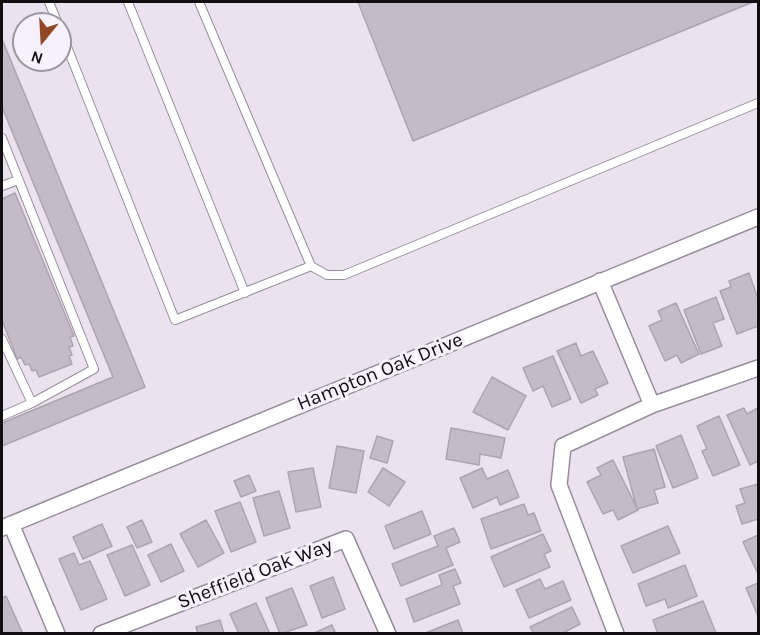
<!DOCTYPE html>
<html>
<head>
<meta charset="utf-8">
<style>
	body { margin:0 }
	#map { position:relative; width:760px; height:635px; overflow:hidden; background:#eae2ef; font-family:Karla,sans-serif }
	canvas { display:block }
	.frame { position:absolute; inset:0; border:3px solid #120f13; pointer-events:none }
	.north { position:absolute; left:12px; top:12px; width:60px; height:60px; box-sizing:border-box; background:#f7f0fd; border:2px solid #9b969f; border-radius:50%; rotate:198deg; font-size:16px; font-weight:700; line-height:24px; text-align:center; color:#120f13 }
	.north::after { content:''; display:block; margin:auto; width:21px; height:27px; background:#904826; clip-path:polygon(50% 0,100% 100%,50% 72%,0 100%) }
</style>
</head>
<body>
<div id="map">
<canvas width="760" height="635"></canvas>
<div class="frame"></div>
<div class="north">N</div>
</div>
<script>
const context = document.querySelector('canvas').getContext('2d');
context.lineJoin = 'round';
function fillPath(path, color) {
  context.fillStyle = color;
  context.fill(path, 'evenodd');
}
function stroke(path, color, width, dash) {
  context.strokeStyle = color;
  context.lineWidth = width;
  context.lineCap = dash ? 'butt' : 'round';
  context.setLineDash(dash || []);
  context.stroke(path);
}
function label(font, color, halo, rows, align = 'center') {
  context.font = font + ' Karla,sans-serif';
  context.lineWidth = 6;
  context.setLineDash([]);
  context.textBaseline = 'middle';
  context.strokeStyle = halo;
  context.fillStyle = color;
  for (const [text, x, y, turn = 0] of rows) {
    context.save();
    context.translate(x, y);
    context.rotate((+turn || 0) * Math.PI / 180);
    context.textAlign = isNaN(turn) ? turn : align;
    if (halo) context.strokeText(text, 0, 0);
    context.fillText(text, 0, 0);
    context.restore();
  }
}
const building = new Path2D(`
	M358,2H753L413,141Z
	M2,39L145,387L2,446V423L113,377L2,107Z
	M15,193L74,336L70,337L73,346L69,347L72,355L69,356L72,364L39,377L36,370L32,371L29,364L25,365L21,357L17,359L2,320V199Z
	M749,273L758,299V326L737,334L720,291L731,287L729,281Z
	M716,297L724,319L713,323L722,346L701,354L684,310Z
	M676,303L699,354L681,363L677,355L665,361L649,326L662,320L658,311Z
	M576,343L581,356L593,351L608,383L595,389L598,395L581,403L557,351Z
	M553,356L571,399L552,407L543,386L533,391L523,368Z
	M492,377L526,396L508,430L473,412Z
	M744,408L747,414L758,408V461L750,465L727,415Z
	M719,416L740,465L713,476L702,451L707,449L697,426Z
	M451,428L505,438L501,458L480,454L479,465L446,459Z
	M681,435L698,478L673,488L656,446Z
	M377,436L393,441L387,463L370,458Z
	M337,446L364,451L356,493L329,488Z
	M654,449L665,487L654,490L658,503L637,509L623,457Z
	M613,460L638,510L618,520L613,510L603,514L587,482L601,475L597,468Z
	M313,468L321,507L296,512L288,472Z
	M383,468L405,482L389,506L368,492Z
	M482,468L487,479L508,470L519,497L500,505L497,497L473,508L460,478Z
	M249,475L256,491L241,497L234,481Z
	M758,484V519L742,524L736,506L745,503L740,489Z
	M279,491L290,528L264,536L253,498Z
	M240,502L256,542L231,552L215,511Z
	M524,504L528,515L534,513L541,531L491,549L481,519Z
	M422,511L431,534L394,549L385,526Z
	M142,520L152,542L137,548L127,527Z
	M206,520L224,553L198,567L180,534Z
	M102,524L112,546L83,559L73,537Z
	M668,526L680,553L633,573L621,546Z
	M454,528L460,542L446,548L453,565L401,586L392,564L438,546L434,536Z
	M543,534L551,551L544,554L550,567L504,587L491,557Z
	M758,535V571L757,572L743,542Z
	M171,544L184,571L161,582L148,555Z
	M132,545L150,585L125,596L107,555Z
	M74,553L79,565L90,561L107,599L81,610L59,559Z
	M685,565L697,596L668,608L665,599L646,606L638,584Z
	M455,569L461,583L453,586L460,604L414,622L406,599L442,585L439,575Z
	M333,577L345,609L322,618L310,586Z
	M540,579L545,589L563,581L571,600L529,618L516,590Z
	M758,583V616L746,588Z
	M292,588L307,625L280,634L266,598Z
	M6,596L23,634H2V598Z
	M703,601L716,633L658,634L653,620Z
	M256,603L270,634H239L230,614Z
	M572,607L580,624L561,634H534L530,627Z
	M220,620L224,634H198L196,627Z
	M458,620L463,634H423Z
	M332,625L336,634H312Z`);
fillPath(building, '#c3bbc8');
stroke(building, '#aca4b0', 1.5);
const lane = new Path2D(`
	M49,2L58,24
	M128,2L245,293
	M199,2L311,266L327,275H344L758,103
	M60,29L175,320L311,266
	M2,138L94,369L32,403
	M2,186L18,180
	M2,339L32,403L2,416`);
const street = new Path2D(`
	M600,281L652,405
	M11,524L57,634
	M2,528L758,217
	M101,634L346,539L388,634
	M616,634L559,485L563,446L652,405L758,368`);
stroke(lane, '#968f9b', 10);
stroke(street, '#968f9b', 18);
stroke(lane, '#fff', 8);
stroke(street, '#fff', 15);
label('20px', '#120f13', '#f7f0fd', [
	["Hampton Oak Drive",380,372,-22],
	["Sheffield Oak Way",255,574,-21]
]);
</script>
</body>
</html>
